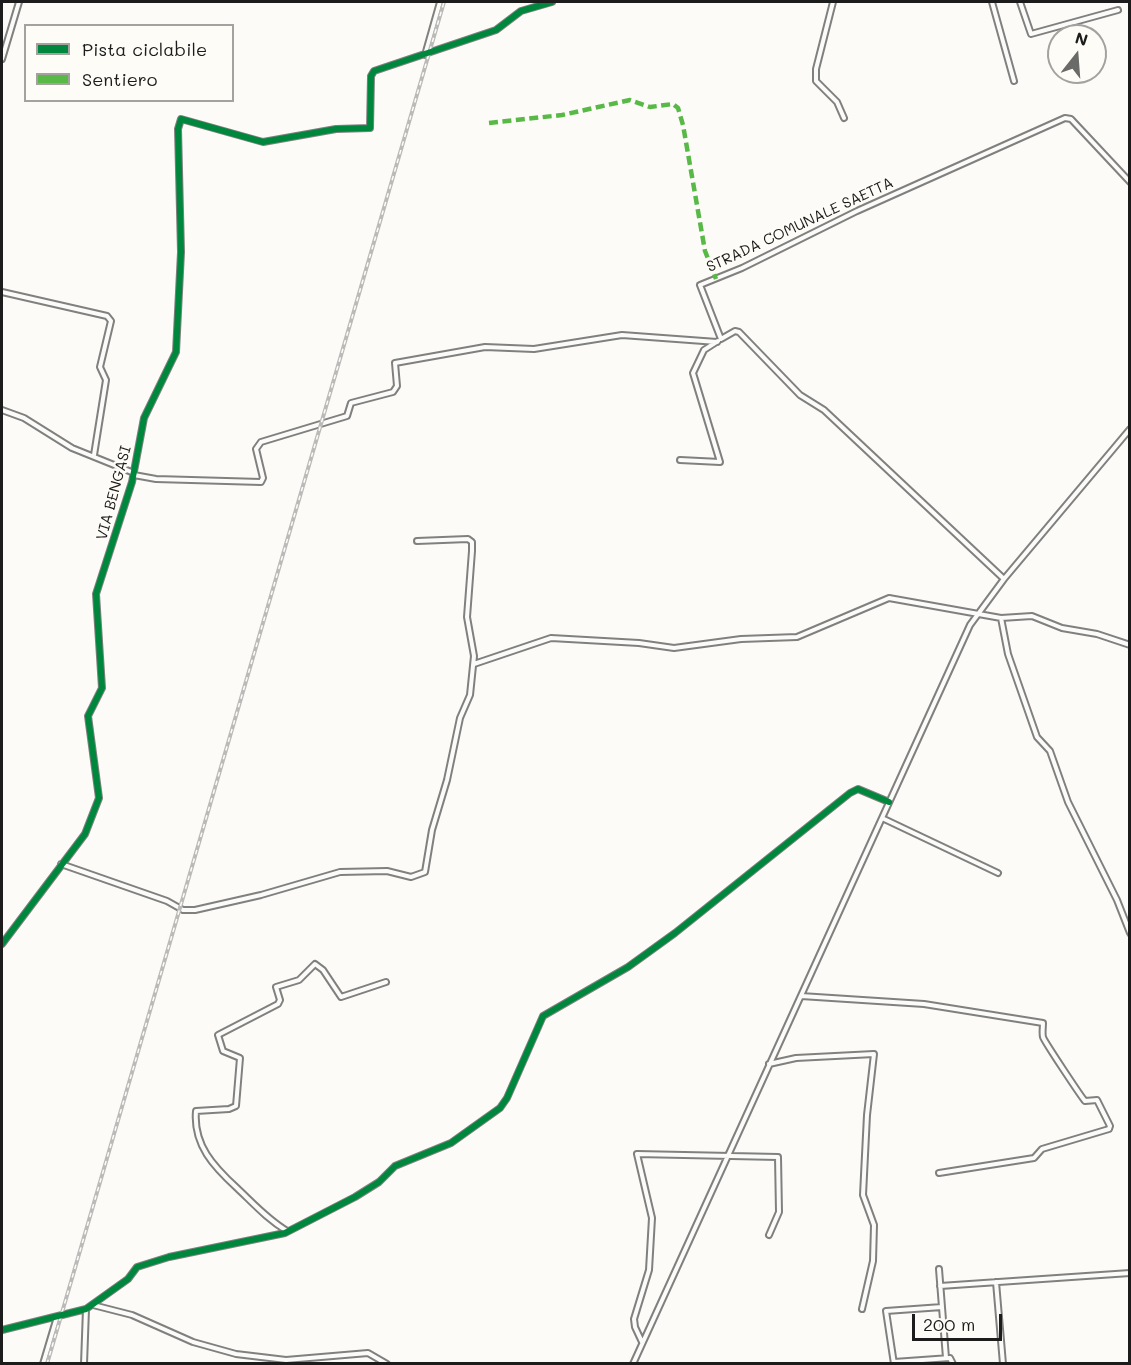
<!DOCTYPE html>
<html>
<head>
<meta charset="utf-8">
<style>
	body { margin:0 }
	#map { position:relative; width:1131px; height:1365px; overflow:hidden; background:#fcfbf8; font-family:Mali,sans-serif }
	canvas { display:block }
	.frame { position:absolute; inset:0; border:3px solid #1c1c1c; pointer-events:none }
	.legend { position:absolute; left:24px; top:24px; width:210px; height:78px; box-sizing:border-box; background:#fdfcf7; border:2px solid #a3a29f; margin:0; padding:8px 10px; list-style:none; font-size:18px; color:#1c1c1c }
	.legend li { display:flex; align-items:center; gap:12px; height:30px }
	.legend b { width:30px; border:2px solid #a3a29f }
	.north { position:absolute; left:1047px; top:24px; width:60px; height:60px; box-sizing:border-box; background:#fdfcf7; border:2px solid #a3a29f; border-radius:50%; rotate:17deg; font-size:16px; font-weight:700; line-height:24px; text-align:center; color:#1c1c1c }
	.north::after { content:''; display:block; margin:auto; width:21px; height:27px; background:#6a6a69; clip-path:polygon(50% 0,100% 100%,50% 72%,0 100%) }
	.scale { position:absolute; left:912px; top:1314px; width:90px; height:27px; box-sizing:border-box; border:3px solid #1c1c1c; border-top:0; padding-left:8px; font-size:18px; line-height:21px; white-space:nowrap; color:#1c1c1c; -webkit-text-stroke:4px #fdfcf7; paint-order:stroke }
</style>
</head>
<body>
<div id="map">
<canvas width="1131" height="1365"></canvas>
<div class="frame"></div>
<ul class="legend">
<li><b style="height:8px;background:#00873e"></b>Pista ciclabile</li>
<li><b style="height:8px;background:#58b947"></b>Sentiero</li>
</ul>
<div class="north">N</div>
<div class="scale">200 m</div>
</div>
<script>
const context = document.querySelector('canvas').getContext('2d');
context.lineJoin = 'round';
function stroke(path, color, width, dash) {
  context.strokeStyle = color;
  context.lineWidth = width;
  context.lineCap = dash ? 'butt' : 'round';
  context.setLineDash(dash || []);
  context.stroke(path);
}
function label(font, color, halo, rows, align = 'center') {
  context.font = font + ' Mali,sans-serif';
  context.lineWidth = 5;
  context.setLineDash([]);
  context.textBaseline = 'middle';
  context.strokeStyle = halo;
  context.fillStyle = color;
  for (const [text, x, y, turn = 0] of rows) {
    context.save();
    context.translate(x, y);
    context.rotate((+turn || 0) * Math.PI / 180);
    context.textAlign = isNaN(turn) ? turn : align;
    if (halo) context.strokeText(text, 0, 0);
    context.fillText(text, 0, 0);
    context.restore();
  }
}
const minor = new Path2D(`
	M833,2L816,69V81L837,102L844,118
	M992,2L1014,81
	M1020,2L1031,34L1118,10
	M425,55L440,2
	M2,59L19,2
	M2,292L107,316L111,321L100,367L106,380L94,455
	M2,410L24,418L72,448L134,473
	M680,460L720,462L693,373L704,350L718,341
	M134,475L156,479L261,482L263,478L256,449L261,442L347,416L351,403L393,392L397,386L395,363L485,347L534,349L622,335L717,342
	M1004,579L824,410L800,395L739,332L735,331L721,339L700,285L742,268L857,211L1065,118L1071,119L1130,182
	M1001,618L1008,654L1037,737L1050,751L1068,802L1117,900L1130,933
	M474,664L551,638L639,643L674,648L741,639L797,637L889,598L1001,618L1032,616L1062,628L1097,634L1130,645
	M882,818L998,873
	M61,864L167,901L183,910H195L261,895L340,872L387,871L411,877L425,872L432,830L447,780L460,718L470,695L474,656L467,617L472,551V542L468,539L417,541
	M2,944L85,834L99,798L88,716L102,688L96,594L132,482L144,418L176,352L181,252L178,129L181,119L263,142L336,129L370,128L371,76L374,71L496,30L521,11L552,2
	M801,996L924,1004L1043,1023C1043,1027 1042,1033 1043,1037C1044,1041 1082,1098 1085,1101L1097,1100L1110,1126L1109,1129L1042,1149L1034,1158L939,1173
	M769,1064L796,1058L874,1054L867,1115L863,1195L874,1225L873,1261L862,1309
	M287,1231C267,1219 253,1203 237,1188C214,1167 193,1145 196,1111L229,1109L236,1106L240,1058L223,1051L218,1035L278,1004L280,1000L276,987L299,980L315,964L323,970L341,997L386,982
	M939,1269L946,1358
	M996,1282L1003,1364
	M940,1286L1130,1273
	M93,1305L132,1315L193,1342L236,1354L286,1360L368,1353L387,1364
	M2,1330L86,1309L128,1279L137,1267L169,1257L285,1233L355,1197L379,1182L395,1166L451,1143L500,1108L507,1098L543,1016L628,967L675,933L850,793L858,789L889,802
	M642,1342L635,1327L634,1319L649,1270L652,1218L637,1154L778,1157L779,1212L769,1235
	M894,1362L950,1358L953,1364
	M43,1364L57,1317
	M84,1364L86,1309
	M633,1364L970,625L1004,579L1130,429
	M894,1364L886,1311L942,1307`);
stroke(minor, '#81807f', 8);
stroke(minor, '#fbfbf9', 4);
const rail = new Path2D(`
	M47,1364L444,2`);
stroke(rail, '#bbbab8', 4);
stroke(rail, '#fdfcf7', 1.5, [4.5]);
stroke(new Path2D(`
	M489,123L562,115L630,100L650,107L673,104L678,108L683,125L705,251L716,279`), '#58b947', 4.5, [9, 4.5]);
stroke(new Path2D(`
	M2,944L85,834L99,798L88,716L102,688L96,594L132,482L144,418L176,352L181,252L178,129L181,119L263,142L336,129L370,128L371,76L374,71L496,30L521,11L552,2
	M2,1330L86,1309L128,1279L137,1267L169,1257L285,1233L355,1197L379,1182L395,1166L451,1143L500,1108L507,1098L543,1016L628,967L675,933L850,793L858,789L889,802`), '#00873e', 6);
label('15px', '#1c1c1c', '#fdfcf7', [
	["STRADA COMUNALE SAETTA",800,225,-25],
	["VIA BENGASI",114,493,-75]
]);
</script>
</body>
</html>
